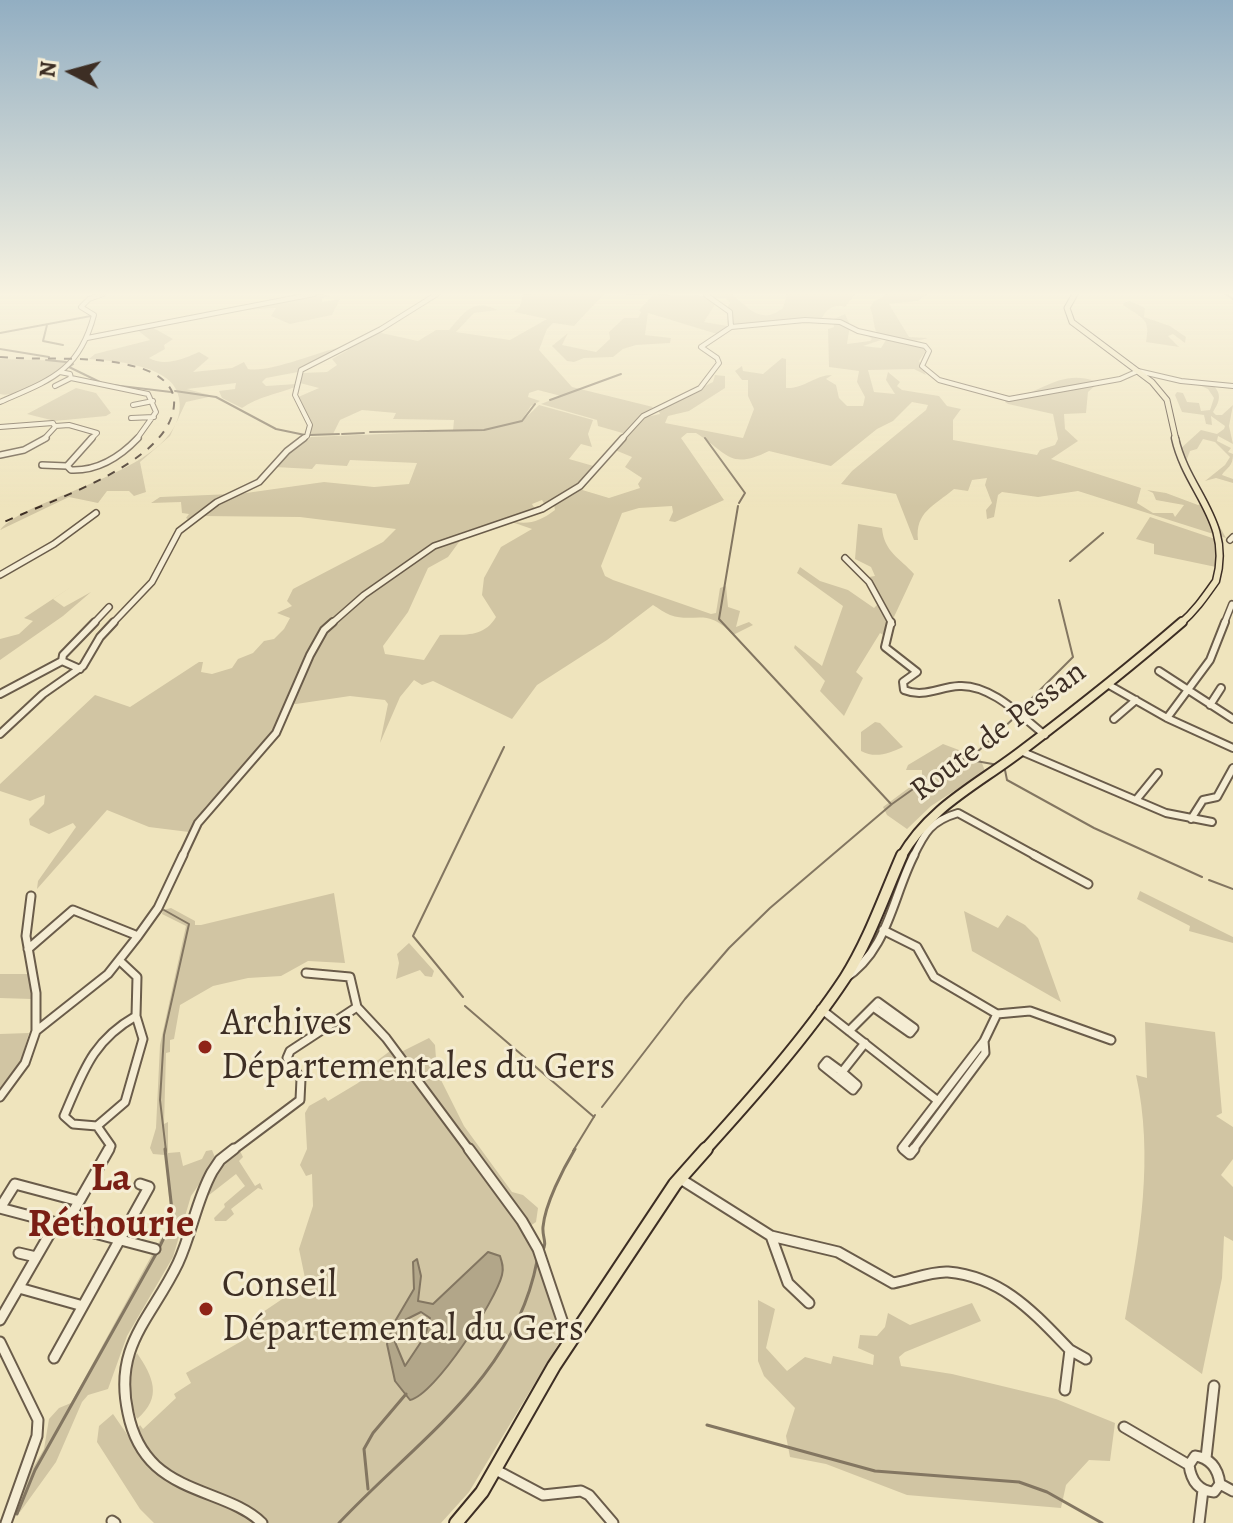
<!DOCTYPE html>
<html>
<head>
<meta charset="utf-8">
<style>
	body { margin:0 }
	#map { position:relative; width:1233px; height:1523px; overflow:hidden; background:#efe4bd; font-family:Alegreya,serif }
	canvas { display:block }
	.north { position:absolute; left:32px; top:32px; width:80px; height:80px; -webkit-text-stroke:6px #f5edd4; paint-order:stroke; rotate:276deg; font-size:22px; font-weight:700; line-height:32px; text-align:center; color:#3d2e24 }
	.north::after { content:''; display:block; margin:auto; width:28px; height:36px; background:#3d2e24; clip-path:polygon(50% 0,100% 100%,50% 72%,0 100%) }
</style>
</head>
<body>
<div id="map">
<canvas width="1233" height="1523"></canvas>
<div class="north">N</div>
</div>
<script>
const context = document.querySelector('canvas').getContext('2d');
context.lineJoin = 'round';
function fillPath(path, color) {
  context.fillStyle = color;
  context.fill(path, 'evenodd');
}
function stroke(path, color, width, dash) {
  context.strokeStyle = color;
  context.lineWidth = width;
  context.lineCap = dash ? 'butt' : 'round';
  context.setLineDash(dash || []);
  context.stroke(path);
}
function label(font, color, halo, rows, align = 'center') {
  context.font = font + ' Alegreya,serif';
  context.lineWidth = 6;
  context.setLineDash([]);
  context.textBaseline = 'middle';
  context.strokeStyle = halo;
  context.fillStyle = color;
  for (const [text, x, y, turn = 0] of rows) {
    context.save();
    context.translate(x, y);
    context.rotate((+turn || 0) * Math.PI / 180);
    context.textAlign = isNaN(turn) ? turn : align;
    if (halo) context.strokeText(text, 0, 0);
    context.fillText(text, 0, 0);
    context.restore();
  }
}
fillPath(new Path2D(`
	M318,294L331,296L322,298V302L340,299L332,315L290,324L271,316L276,308L246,310Z
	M531,294H604L574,326L553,323L547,329L539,350L572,387L653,407L626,434L598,426L597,420L541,404L561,396L538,390L529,393L528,397L540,401L531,406L520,423L539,405L593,420L588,434L592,447L581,444L569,459L597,467L588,478L545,505L542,500L532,504L535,509L460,533L462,538L448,557L428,568L408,612L383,646L385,654L424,660L440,635C462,634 483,639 496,617L482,595L484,578L501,547L532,529L509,521C529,525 539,522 555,510L554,505L579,489L609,498L640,488L638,484L642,478L625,467L632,457L615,450L646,417L660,414L658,409L713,382L715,375L725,376V388L689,411L668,416L665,423L743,438L754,409L748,396V380H742L735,371L742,366L743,371L763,374L782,358L786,359V388C804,389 815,375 832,375L826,379L836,385L839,398L847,406H863L865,397L857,382L859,371L829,367L828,329L834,327L833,321L732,326L733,314L727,308L730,303L726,298H713L707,294H732C749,309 762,325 783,308L787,294H855L845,307C835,304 827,308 822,318L834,319L845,314L850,325L847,344L870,341L872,339L867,335L881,340L863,346L881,348L886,340L927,349L919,361L926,375L914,369L868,370L874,392L895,394L886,380L888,372L900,382L897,386L902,390L939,396L947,406L961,409L953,420V440L1037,455L1040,450L1055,445L1058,439L1053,414L1008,404L1005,402L1008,398C1041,395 1058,369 1095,381L1097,384L1088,392L1086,413L1064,414L1065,429L1078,441L1051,459L1141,488L1137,503L1153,513H1173L1175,517L1184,505L1156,500L1153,493L1147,490L1166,493L1198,505L1206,502L1226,538L1078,491L1038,497L1002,492L998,495L994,517L987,519L986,510L992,503L985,485L987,478L972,480L968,491L954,489C934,506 915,512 918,540H914L896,494L841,484L852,471L926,410L928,405L912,402L893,421L877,429L831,466L769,451C729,471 727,452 696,433H687L681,438L724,500L675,522L669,521L673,512L672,506L639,508L622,513L601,566L605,576L613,580L711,614L716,613L720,588L726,586L728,607L740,611L736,627L749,622L753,625L733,635C706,606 696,624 670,615C665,613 658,608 653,605L607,640L537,685L512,719L433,681L422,685L414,680L400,697L380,743L388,704L385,700L350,696L296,704L286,703L267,741L205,807L189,832L149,827L107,810L37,889L38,881L76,827L73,823L49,834L30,825L29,819L44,804L45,795L30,801L0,791V784L95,695L130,707L199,662H203L201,672L212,674L232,668L238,659L253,653L264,641L274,639L284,629L290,618L277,613L292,606L287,601L293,589L383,542L396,529L300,517L200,516L217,503L239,494L324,482L374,487L409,484L417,463L350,460L347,466L316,464L312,469L275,467L289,452L311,437L453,431L454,420L393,419L396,413L362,410L340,420L333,434L310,435L311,425L296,398L319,388L300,383L301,373L327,372L337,365L332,359L348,350L345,349L377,332L418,341L436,330H449C465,312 472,298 498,310L474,313L456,332L510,340L547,319L514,312L520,306L523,295Z
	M624,294H669L656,295L705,296L716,303L704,322L728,326L717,334L648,313L645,335L671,338L670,343L636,345L623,349L613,357L584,358L574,362L567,361L552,346L568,333L562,345L596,352L610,339L609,332L624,318H638L641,312L639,310L653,295Z
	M887,294H927L918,301L889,304L909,337L928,338C917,342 886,344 877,333C873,327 874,315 870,308L873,302Z
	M1130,301L1145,308L1144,317L1170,326L1186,337L1185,343L1173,334L1168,336L1179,347L1146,342C1150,320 1145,319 1124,306L1123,303Z
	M150,326L173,339L164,345L165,349L149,358C164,367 184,359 199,352L209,358L193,372L232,368L244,362L248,369C269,373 315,353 341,347L298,372L266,378L262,382L266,386L296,384L295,387C277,394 258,397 242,408L222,398L219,391L235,389L236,383L187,389L213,396L186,402L170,436L140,462L146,492L134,496L129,491H107L98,503L69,497L0,530C28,494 192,470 179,398C174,365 115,361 89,359L95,354L150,340L136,329Z
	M0,359L72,361C55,373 20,399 0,394Z
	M1199,385H1213C1222,394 1220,401 1213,412L1216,415H1222L1233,405L1229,426L1233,444L1218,436L1217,441L1231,448L1228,452L1233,454C1233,467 1227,467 1222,475L1233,479V483L1216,478L1205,481L1225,465L1230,457L1215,442L1203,439L1197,449L1190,451L1187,459L1183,458L1179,450L1201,430L1217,434L1224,429L1225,426L1211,416L1212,425L1206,424L1204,415L1182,412L1175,395L1177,392L1183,393L1187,402L1199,403L1201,411L1210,410L1214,398L1208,389Z
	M76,388L96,393L111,413L106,416L55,421L27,414Z
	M232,494L206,507L189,520L186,518L189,514L182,513L181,502L151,503L160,497Z
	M1150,517L1221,541L1216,567L1154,554V544L1136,539Z
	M858,524L882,528C884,552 900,558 914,574L893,619L869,577L875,576L871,567L855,559Z
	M800,567L820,581L848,590L874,608L879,603L889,622L885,636L880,633L856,672L863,678L844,716L820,691L825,681L794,648L795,645L822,666L843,606L797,573Z
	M71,587L53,599L64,607L91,592L63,616L0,660V639L19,634L33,621L24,618Z
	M875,722L880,723L903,747C889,753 876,759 861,751V732Z
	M943,744L980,758L985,771L931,806L907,829L887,815L883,807L922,778V770H906L908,765Z
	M1140,891L1233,937V943L1189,931L1190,926L1137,899Z
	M334,893L345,963L308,961L281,976L248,978L213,986L180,1005L174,1039L170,1040V1052L166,1053L164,1124L168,1122V1153L180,1152L183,1166L202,1159L206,1151L212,1150L216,1160L191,1196L173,1257L127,1336L108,1389L88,1395L82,1402L56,1462L20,1512L15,1509L25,1481L44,1449L49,1419L59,1408L71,1403L171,1220L165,1155L153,1154L150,1148L156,1128L160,1045L186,926L162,914L163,910L171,908L195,921V925H201Z
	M964,911L998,928L1007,915L1025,925L1038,938L1061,1002L972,951Z
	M409,943L434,971L432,977L425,976L420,970L396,979L399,963L397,954Z
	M0,974H28L32,999L0,998Z
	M1145,1022L1215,1032L1222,1113L1216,1116L1233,1127V1159L1221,1175L1233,1187V1241L1224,1236L1222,1278L1202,1374L1125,1319C1140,1239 1154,1156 1136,1075L1147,1078Z
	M29,1033L19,1067L0,1092V1034Z
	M429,1038L435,1045L437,1072L464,1126L512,1192L523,1195L538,1208L536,1222L524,1230L535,1251L563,1331L559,1343L469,1492L441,1523H154L140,1509L97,1442L99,1426L113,1414L131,1440L140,1425L143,1429L176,1398L174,1394L191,1383L186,1373L247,1338L245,1330L263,1312L306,1283L299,1249L313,1206L312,1174L306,1176L300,1165L307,1149L305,1113L309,1106L325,1097L328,1101L358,1083L375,1066L374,1063L390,1051L396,1059L403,1051Z
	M239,1149L243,1157L239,1161L255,1186L260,1183L263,1190L258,1188L231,1209L234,1214L226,1221H215L214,1218L225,1207L224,1204L245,1186L236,1174L204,1199L219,1166Z
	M758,1300L775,1309L766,1348L787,1371L805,1357L831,1364L833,1356L873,1365L874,1355L858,1348L860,1335L877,1336L885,1327L888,1313L910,1325L972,1303L981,1321L905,1352L899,1357L901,1366L952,1374L1056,1399L1115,1423L1110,1461L1089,1460L1066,1485L1061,1508L907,1495L826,1464L790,1457L786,1436L795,1408L764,1376L758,1361Z
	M137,1353C153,1377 163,1397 137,1419C129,1399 125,1371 137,1353Z`), '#d1c5a3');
const water = new Path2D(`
	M488,1252L500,1256C502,1262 504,1268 502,1275C496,1300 435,1395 410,1400L395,1381L387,1344L394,1323L414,1289L413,1262L417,1259L421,1276L418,1301L433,1304ZM421,1312L430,1318L425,1336L405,1366L395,1342L401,1322Z`);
fillPath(water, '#b2a689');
stroke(water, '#837661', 2);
stroke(new Path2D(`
	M1225,294L1233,299
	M47,325L43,341L63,345
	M0,333L91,316
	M0,349L49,357
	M46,360L66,362
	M73,364L69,367L104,384L171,392
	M175,391L216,397L276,429L305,435
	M550,400L621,374
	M370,432L484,430L522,421L535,404
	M342,434L364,433
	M310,435L339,434
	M705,438L745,493L739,503
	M738,506L719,619L891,804
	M1070,561L1103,533
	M1019,711L1073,657L1059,600
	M965,759L998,765
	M1005,770L1007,780L1094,828L1202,877
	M1209,880L1233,889
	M164,910L189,924L164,1035L160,1100L166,1151
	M463,997L413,936L504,747
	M465,1006L594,1117
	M602,1107L685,999L729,948L770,908L892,804L947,765L974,755L1014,718
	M573,1151L595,1115`), '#837661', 2);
stroke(new Path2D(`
	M159,1248L173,1219L165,1149
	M542,1252C548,1242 542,1238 543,1227C545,1204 563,1169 575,1149
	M707,1425L875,1471L1019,1482L1047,1492L1102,1523
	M368,1489L364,1449L373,1433L406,1394
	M17,1514L35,1470L156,1254
	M339,1523C415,1442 515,1378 537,1261`), '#837661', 3);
const minorFar4 = new Path2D(`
	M706,295L730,312L731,327
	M87,338L314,294
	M60,372L70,374L71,378L148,394L156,412L136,440
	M55,386L71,378
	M0,402C50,380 79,372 94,315L81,307L89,299L103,294
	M133,405L153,401
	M131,418L154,417
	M55,426L69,425L97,433L90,440
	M0,427L53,423L55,427L43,440
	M301,440L307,436L310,425L295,395L301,370L381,329L437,294
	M621,440L643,416L700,388L719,363L717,358L701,347L731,327L805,320L840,322L858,331L925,346L929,351L922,366L939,380L1009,399L1120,379L1138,371L1181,381L1233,386`);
const minorFar3 = new Path2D(`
	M92,438L67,466L71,470C97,471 120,457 138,438
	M0,455L24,450L46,438
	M42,465L67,466
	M1230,540L1233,537
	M845,558L869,582L892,624
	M0,575L54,544L96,513
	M93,624L109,607
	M112,624L152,582L179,531L217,502L259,482L287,451L304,438
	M331,624L364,595L434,546L542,509L580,486L623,438
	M1224,624L1232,604`);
const minorFar2 = new Path2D(`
	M891,622L885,647L917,672L903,682L904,690C924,698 939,687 959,686C991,684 1022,717 1045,735
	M62,661L63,655L95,622
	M1159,671L1233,719
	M1109,685L1167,718L1233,748
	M0,694L62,661L80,669
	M1210,705L1221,688
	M1167,718L1210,660L1225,622
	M1114,719L1136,700
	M0,734L43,694L83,666L100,637L114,622
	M1023,752L1166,813L1212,822
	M1136,800L1158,773
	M1191,819L1203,800L1217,797L1233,768
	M182,857L198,823L276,733L310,655L324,630L333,622
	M913,857C925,832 931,821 958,813L1038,857`);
const minorFar1 = new Path2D(`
	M1034,855L1088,884
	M31,896L26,936L36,993V1031
	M883,930L917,947L934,977L997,1014L1030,1011L1111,1040
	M28,949L73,910L138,936
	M844,979C888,951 892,898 914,855
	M878,1002L914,1028L910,1033L873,1007Z
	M357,1007L386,1038L470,1151
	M821,1009L938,1101
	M849,1031L873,1007
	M984,1041L997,1014
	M842,1072L865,1043
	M838,1078L853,1090L857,1085L842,1072
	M838,1078L823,1066L827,1061L842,1072
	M838,1078L842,1072
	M0,1097L25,1063L36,1031L108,974L138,936L158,908L183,855
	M97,1126L125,1102L143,1039L136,1016
	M108,1151L111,1146L97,1126L73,1124L64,1116C83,1072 92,1041 136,1016L137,977L120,961
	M232,1151L300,1100L301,1079L287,1058L290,1051L357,1007L350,977L306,973
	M906,1151L902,1148L984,1041
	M912,1151L985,1053L984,1041`);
const minor = new Path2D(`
	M234,1149L220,1160L212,1172C196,1201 192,1233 178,1263C152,1318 113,1345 128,1413C132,1433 141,1452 156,1466C187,1494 236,1497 262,1523
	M469,1149L522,1221L538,1249L569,1341
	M904,1149L910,1154L914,1149
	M679,1178L771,1236L788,1283L809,1303
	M0,1208L155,1249
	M0,1208L15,1184L79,1201
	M65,1226L109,1149
	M771,1236L838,1252L893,1283C910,1280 931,1271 948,1272C1003,1277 1034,1313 1070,1350L1065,1390
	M19,1253L36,1257
	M19,1288L83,1306
	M0,1320L56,1223
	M0,1342L38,1420L37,1436L6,1523
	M1070,1350L1086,1359
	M54,1358L149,1187L140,1184
	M1124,1427L1189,1465
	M1195,1456C1211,1458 1218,1469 1220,1484L1214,1492C1198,1491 1191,1480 1189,1465Z
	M1206,1458L1214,1386
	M496,1470L543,1495L581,1491L589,1495L613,1523
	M1220,1484L1233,1491
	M112,1521L115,1523
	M1199,1523L1203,1490`);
const majorFar4 = new Path2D(`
	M1075,294L1067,308L1072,322L1152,382L1167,400L1176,440`);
const majorFar3 = new Path2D(`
	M1175,438C1187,492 1233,521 1216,581C1204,598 1195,611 1180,624`);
const majorFar2 = new Path2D(`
	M901,857C930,806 979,784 1024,749C1078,708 1131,666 1182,622`);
const majorFar1 = new Path2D(`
	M704,1151C751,1099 806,1037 845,978C869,940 884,896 902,855`);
const major = new Path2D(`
	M456,1523L482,1492L554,1366L675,1184L706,1149`);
stroke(minorFar4, '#6a5c4a', 6);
stroke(minorFar3, '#6a5c4a', 8);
stroke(minorFar2, '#6a5c4a', 10);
stroke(minorFar1, '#6a5c4a', 11);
stroke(minor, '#6a5c4a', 13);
stroke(majorFar4, '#3d2e24', 7);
stroke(majorFar3, '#3d2e24', 9);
stroke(majorFar2, '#3d2e24', 12);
stroke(majorFar1, '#3d2e24', 14);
stroke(major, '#3d2e24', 16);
stroke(minorFar4, '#f5edd4', 4);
stroke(minorFar3, '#f5edd4', 5);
stroke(minorFar2, '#f5edd4', 6);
stroke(minorFar1, '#f5edd4', 7);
stroke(minor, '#f5edd4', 9);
stroke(majorFar4, '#efe4bd', 5);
stroke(majorFar3, '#efe4bd', 6);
stroke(majorFar2, '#efe4bd', 8);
stroke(majorFar1, '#efe4bd', 10);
stroke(major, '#efe4bd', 12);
stroke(new Path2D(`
	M0,357C46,361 95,354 140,368C157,373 176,385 174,405C170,464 47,501 0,524`), '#3d2e24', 2, [8, 8]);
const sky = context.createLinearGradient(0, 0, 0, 507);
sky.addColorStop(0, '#92aec2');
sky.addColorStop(0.58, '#f8f3e1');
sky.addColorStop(1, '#f8f3e100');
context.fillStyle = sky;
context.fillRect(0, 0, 1233, 507);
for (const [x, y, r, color] of [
	[205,1047,8,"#8f2418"],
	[206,1309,8,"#8f2418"]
]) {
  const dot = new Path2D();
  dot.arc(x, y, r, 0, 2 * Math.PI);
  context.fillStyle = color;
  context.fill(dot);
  stroke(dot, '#f5edd4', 3);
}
label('32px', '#3d2e24', '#f5edd4', [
	["Route de Pessan",999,732,-37]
]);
label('38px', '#3d2e24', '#f5edd4', [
	["Archives",221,1025],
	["Départementales du Gers",221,1069],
	["Conseil",222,1287],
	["Départemental du Gers",222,1331]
], 'left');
label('bold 40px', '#7a1f14', '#f5edd4', [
	["La",111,1180],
	["Réthourie",111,1226]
]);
</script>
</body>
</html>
